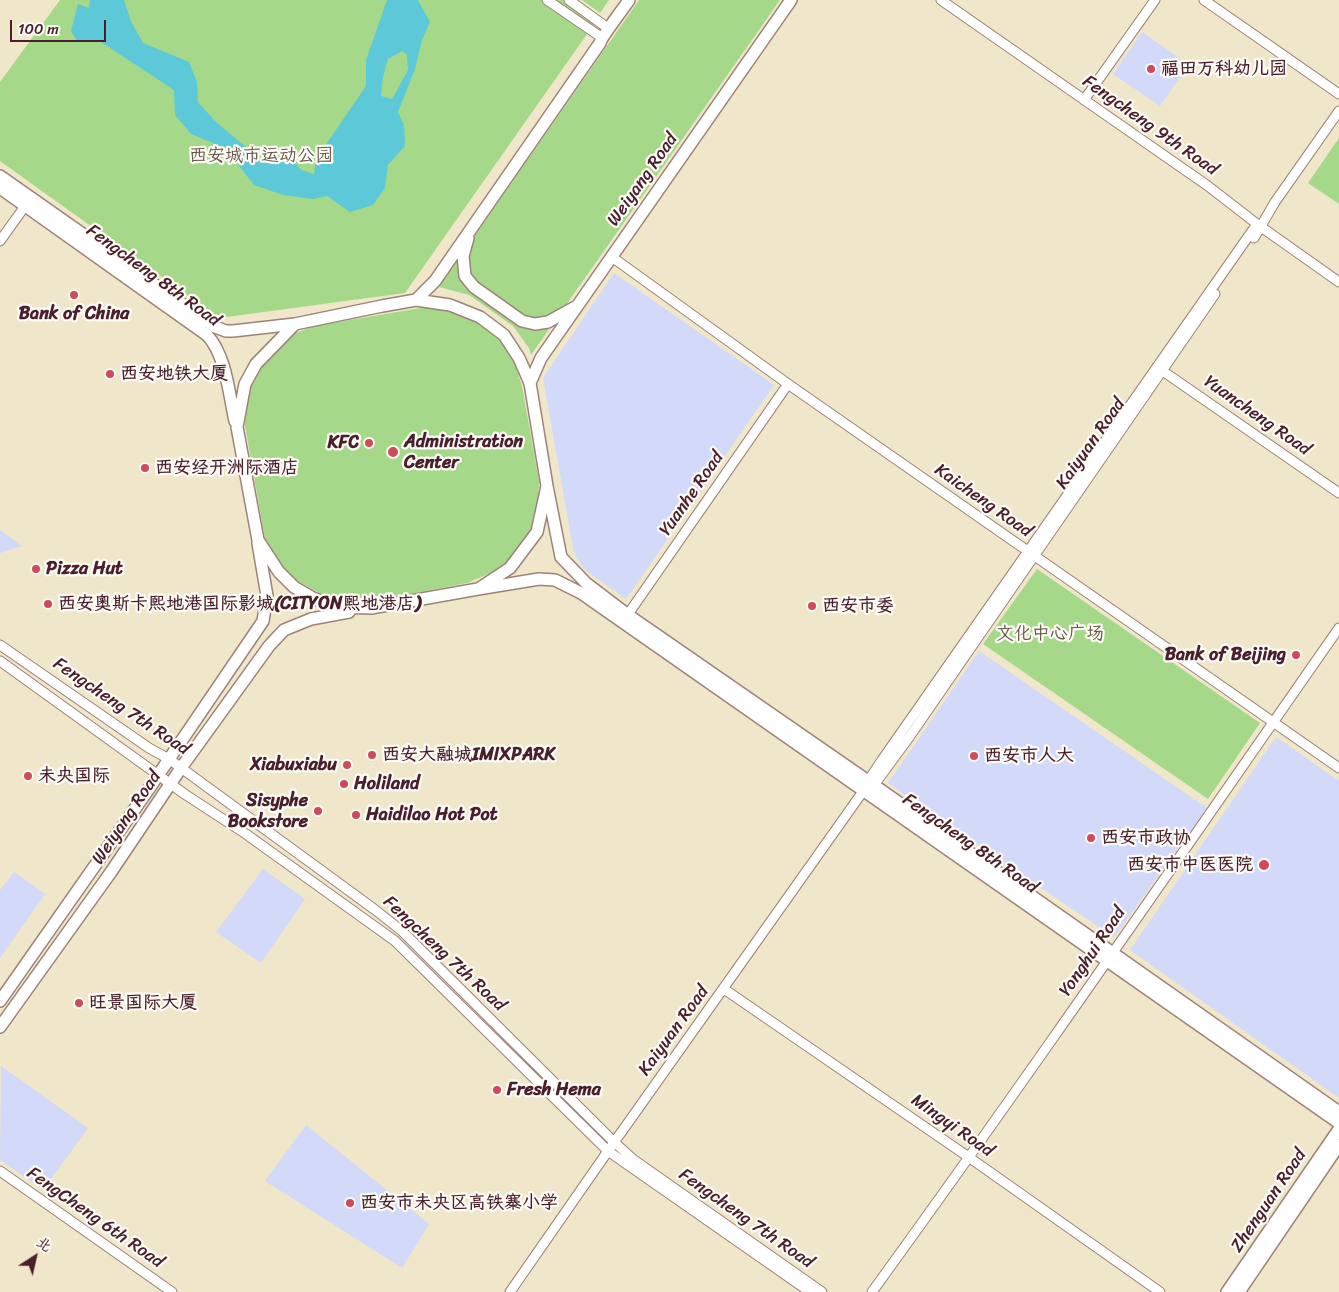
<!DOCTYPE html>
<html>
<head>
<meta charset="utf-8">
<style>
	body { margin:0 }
	#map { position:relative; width:1339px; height:1292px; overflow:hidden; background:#f0e6ca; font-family:Sriracha,"LXGW WenKai TC",sans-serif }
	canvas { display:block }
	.north { position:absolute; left:10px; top:1232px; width:50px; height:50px; -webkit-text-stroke:4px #fdfcf7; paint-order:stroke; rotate:35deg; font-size:14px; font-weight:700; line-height:20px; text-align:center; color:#4a1f2b }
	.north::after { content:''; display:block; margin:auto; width:18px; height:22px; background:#4a1f2b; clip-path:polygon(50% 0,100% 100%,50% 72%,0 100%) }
	.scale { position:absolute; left:10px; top:20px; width:96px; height:22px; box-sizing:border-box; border:2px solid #4a1f2b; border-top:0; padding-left:6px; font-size:15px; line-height:18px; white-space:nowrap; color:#4a1f2b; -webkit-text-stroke:4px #fdfcf7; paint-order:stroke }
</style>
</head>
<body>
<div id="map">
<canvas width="1339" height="1292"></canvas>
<div class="north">北</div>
<div class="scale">100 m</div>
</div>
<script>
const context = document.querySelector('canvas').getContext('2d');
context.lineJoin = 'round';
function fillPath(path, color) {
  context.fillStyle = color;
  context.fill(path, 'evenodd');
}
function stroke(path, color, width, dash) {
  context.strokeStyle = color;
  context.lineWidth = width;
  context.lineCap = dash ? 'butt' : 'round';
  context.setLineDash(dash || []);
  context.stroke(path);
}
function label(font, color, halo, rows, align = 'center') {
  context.font = font + ' Sriracha,"LXGW WenKai TC",sans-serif';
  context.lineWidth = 4.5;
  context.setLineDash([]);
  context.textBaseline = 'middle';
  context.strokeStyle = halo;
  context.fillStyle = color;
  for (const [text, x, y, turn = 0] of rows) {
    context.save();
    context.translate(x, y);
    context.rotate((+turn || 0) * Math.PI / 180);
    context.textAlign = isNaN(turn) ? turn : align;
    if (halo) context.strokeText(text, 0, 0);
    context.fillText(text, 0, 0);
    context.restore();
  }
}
fillPath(new Path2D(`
	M1142,32L1189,65L1160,106L1113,74Z
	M614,273L774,385L626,599L584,569L574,553L543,378Z
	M0,530L22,546L0,553Z
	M979,651L1207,808L1114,937L998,859L888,783Z
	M1276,737L1339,781V1098L1130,950Z
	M263,869L305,899L261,963L216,932Z
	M14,872L45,894L0,958V890Z
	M1,1066L88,1128L43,1190L0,1160Z
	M306,1125L429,1224L402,1268L265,1181Z`), '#d2d9f9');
fillPath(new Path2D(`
	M60,0H575L599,17L405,293L219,318L0,161V82Z
	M582,0H609L600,13Z
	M639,0H780L531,355L529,348L513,326L469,295L439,287Z
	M1339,138V204L1308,183Z
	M427,307L444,308L480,322L497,336L514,361L522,386L539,481L538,502L532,526L526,538L516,553L505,563L493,572L467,583L378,600L327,597L290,577L275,558L265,539L244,420L247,397L253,379L259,369L282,342L296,333L314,326Z
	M1037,569L1260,723L1208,799L983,644Z`), '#a5d989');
fillPath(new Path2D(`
	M90,0H124L131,21L143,43L189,62L197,82L198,102L214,120L261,160L291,158L301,170L314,174L316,159L366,86V60L387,0H418L430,22L422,40L415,69L398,112L404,125L405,146L388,165L385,188L373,205L350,212L327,196L313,199L283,195L254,185L225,148L191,134L175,115L174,90L101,42L77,41L71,31L78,4L89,8ZM402,51L407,55L408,70L392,99L381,96L383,77L388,59Z`), '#5dc8d7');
const minor = new Path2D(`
	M547,0L601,37
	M569,0L609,29
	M941,0L1208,186L1257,224L1339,282
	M1204,0L1339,94
	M1084,100L1155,0
	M1254,238L1275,202L1339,111
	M0,241L28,202
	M612,257L788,384L1339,768
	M1157,367L1339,493
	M624,620L788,384
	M0,645L149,748L169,759L374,909L402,931L614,1142L634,1160L822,1292
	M0,661L186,795L246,834L395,941L608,1151L810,1292
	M869,788L874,785L910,736L1215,294
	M724,989L970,1158L1160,1292
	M0,1171L172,1292
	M510,1292L608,1151L864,790L868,781L882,760L1257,224
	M872,1292C1031,1073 1184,850 1339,628`);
const major = new Path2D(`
	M0,176L215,327L226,331H233L295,324
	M0,188L207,335C226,355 229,394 235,421
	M468,238L463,256L465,276L474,287L522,321L535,324L548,322L575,307
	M416,300L450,305L480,317L504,335L519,358L530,383L547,486L537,532L510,568L478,589L371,608L336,607L313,598L294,587L279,572L258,540L237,427L245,384L256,364L295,324L382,306Z
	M416,300L435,281L600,43C601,37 624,8 629,0
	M530,383L541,358L791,0
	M547,486L561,557L586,583L628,615L868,781L1339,1112
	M478,589L539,579L555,580L581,593L1339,1123
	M0,1001L148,790L263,621L267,596L258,543
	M0,1027L111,872L181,768L269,646L284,630L311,619L349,612
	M1227,1292L1339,1129
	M1239,1292L1339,1145`);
stroke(minor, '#9d827a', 11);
stroke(major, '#9d827a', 14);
stroke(minor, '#fff', 9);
stroke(major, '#fff', 11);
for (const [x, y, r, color] of [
	[1151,69,5,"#d1495b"],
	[74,295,5,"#d1495b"],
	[110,374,5,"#d1495b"],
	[369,443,5,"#d1495b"],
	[393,452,6,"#d1495b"],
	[145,468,5,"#d1495b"],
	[36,569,5,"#d1495b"],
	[48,604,5,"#d1495b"],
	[812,606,5,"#d1495b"],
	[1296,655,5,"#d1495b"],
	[372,755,5,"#d1495b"],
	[974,756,5,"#d1495b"],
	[347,765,5,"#d1495b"],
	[28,776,5,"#d1495b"],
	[344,784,5,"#d1495b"],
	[318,811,5,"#d1495b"],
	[356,815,5,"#d1495b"],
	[1091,838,5,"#d1495b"],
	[1264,865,6,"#d1495b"],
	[79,1003,5,"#d1495b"],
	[497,1090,5,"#d1495b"],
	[350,1203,5,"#d1495b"]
]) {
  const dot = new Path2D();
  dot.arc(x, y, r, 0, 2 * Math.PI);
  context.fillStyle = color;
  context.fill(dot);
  stroke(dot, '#fdfcf7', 2);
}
label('bold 18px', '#4a1f2b', '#fdfcf7', [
	["福田万科幼儿园",1161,69],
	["Bank of China",74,314,"center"],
	["西安地铁大厦",120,374],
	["Administration",404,442],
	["Center",404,463],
	["KFC",359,443,"right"],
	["西安经开洲际酒店",155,468],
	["Pizza Hut",46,569],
	["西安奥斯卡熙地港国际影城(CITYON熙地港店)",58,604],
	["西安市委",822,606],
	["Bank of Beijing",1286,655,"right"],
	["西安大融城IMIXPARK",382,755],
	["西安市人大",984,756],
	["Xiabuxiabu",337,765,"right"],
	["未央国际",38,776],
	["Holiland",354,784],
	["Sisyphe",308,801,"right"],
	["Bookstore",308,822,"right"],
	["Haidilao Hot Pot",366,815],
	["西安市政协",1101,838],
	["西安市中医医院",1253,865,"right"],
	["旺景国际大厦",89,1003],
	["Fresh Hema",507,1090],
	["西安市未央区高铁寨小学",360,1203]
], 'left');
label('18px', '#4a1f2b', '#fdfcf7', [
	["Fengcheng 9th Road",1150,126,35],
	["Weiyang Road",643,180,-55],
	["Fengcheng 8th Road",153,276,36],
	["Yuancheng Road",1257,416,35],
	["Kaiyuan Road",1091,444,-55],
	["Yuanhe Road",692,494,-55],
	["Kaicheng Road",983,501,35],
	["Fengcheng 7th Road",121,707,34],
	["Weiyang Road",127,818,-56],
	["Fengcheng 8th Road",970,844,35],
	["Yonghui Road",1093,952,-56],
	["Fengcheng 7th Road",444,954,43],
	["Kaiyuan Road",674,1031,-54],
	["Mingyi Road",952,1126,35],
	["Zhenguan Road",1269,1201,-56],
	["FengCheng 6th Road",95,1218,35],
	["Fengcheng 7th Road",746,1219,35]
]);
label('18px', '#655747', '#fdfcf7', [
	["西安城市运动公园",261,156],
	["文化中心广场",1050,634]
]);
</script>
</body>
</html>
